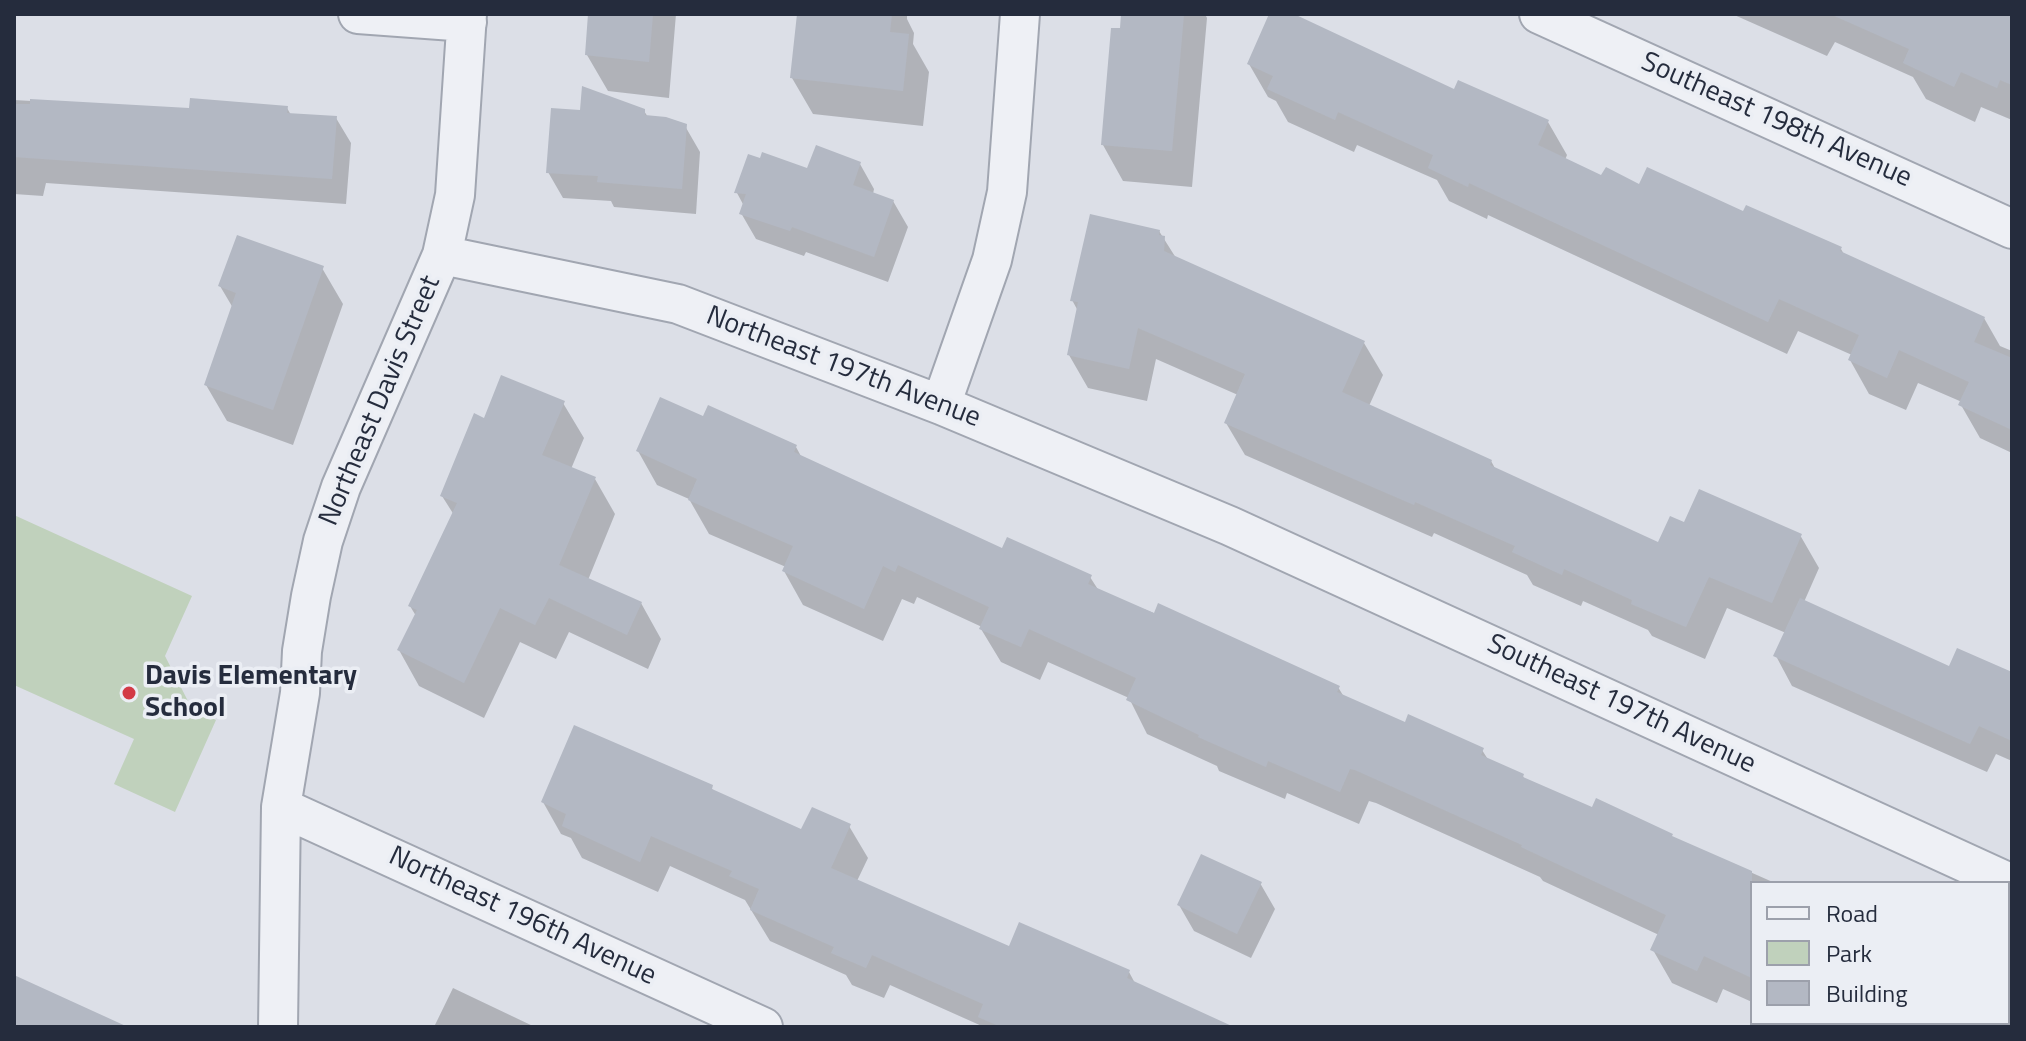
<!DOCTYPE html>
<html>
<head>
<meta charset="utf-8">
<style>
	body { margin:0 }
	#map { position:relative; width:2026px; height:1041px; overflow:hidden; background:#dcdfe7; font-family:"Titillium Web",sans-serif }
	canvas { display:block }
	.frame { position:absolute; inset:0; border:16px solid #252c3d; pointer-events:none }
	.legend { position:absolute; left:1750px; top:881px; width:260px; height:144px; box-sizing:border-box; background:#ebeef4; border:2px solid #9ca0ab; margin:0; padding:10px 14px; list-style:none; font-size:24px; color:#252c3d }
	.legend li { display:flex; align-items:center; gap:16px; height:40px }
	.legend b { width:40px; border:2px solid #9ca0ab }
</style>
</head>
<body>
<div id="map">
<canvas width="2026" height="1041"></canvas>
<div class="frame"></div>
<ul class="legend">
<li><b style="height:10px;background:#eef0f5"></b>Road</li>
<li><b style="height:22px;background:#c0d1bc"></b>Park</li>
<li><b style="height:22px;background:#b3b8c3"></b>Building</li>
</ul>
</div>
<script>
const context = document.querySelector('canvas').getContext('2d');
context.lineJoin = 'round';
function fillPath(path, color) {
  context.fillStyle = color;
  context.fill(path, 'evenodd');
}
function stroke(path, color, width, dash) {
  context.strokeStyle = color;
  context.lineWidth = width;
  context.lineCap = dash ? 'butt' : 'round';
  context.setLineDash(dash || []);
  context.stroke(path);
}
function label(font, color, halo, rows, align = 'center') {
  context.font = font + ' "Titillium Web",sans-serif';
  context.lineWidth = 7;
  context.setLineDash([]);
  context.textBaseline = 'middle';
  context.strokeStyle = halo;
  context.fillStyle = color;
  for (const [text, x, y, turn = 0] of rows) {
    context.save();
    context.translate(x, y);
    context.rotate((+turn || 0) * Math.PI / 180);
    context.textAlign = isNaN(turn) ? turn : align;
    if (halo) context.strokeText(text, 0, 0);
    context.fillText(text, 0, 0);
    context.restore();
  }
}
fillPath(new Path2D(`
	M14,515L192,596L165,656L192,709L216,720L175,812L114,784L134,739L14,685Z`), '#c0d1bc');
fillPath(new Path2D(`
	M587,14H676L669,98L608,91L587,55L590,19Z
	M799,14H907V19L914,33L913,44L929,72L923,126L813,114L792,78Z
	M1123,14H1205L1207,18L1192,187L1123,181L1103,145Z
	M1272,14H1289L1455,91L1548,122L1567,155L1565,160L1602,177L1744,213L1841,249L1845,256L1984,318L2000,346L2012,351V453L1980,438L1961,405L1962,402L1918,383L1906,410L1869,394L1850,360L1852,355L1798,331L1787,354L1488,215L1487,219L1449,201L1437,180L1357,145L1354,152L1288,122L1276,101L1268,97L1249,64Z
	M1732,14H2008L2012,16V120L1981,107L1975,122L1926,99L1913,77L1835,42L1827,56Z
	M14,100L191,110L287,108L291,115L336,118L351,143L346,204L46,183L43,196L14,194Z
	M644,111L648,117L685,126L700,152L696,214L614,207L611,201L563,198L548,172L582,112Z
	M860,164L874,189L873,194L893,201L908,227L888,282L806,252L804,256L756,239L741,213L744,206L737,193L808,171Z
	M1159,231L1176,258L1364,343L1383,375L1369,406L1491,461L1496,470L1659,544L1685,524L1800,535L1819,568L1804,602L1950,668L2012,675V761L1996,754L1987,772L1792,686L1776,656L1786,633L1727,608L1705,659L1652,636L1648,630L1583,601L1581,606L1533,585L1527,575L1434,533L1432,537L1245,455L1226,423L1238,395L1156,359L1147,401L1088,388L1069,355L1078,311L1072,300Z
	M322,268L343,304L293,445L227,421L206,385L233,308L220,286Z
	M563,403L584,438L571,469L595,479L615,514L588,580L641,603L661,639L648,669L569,632L556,659L520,642L484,718L419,686L399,650L416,616L410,606L454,515L442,496L485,420Z
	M704,418L796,447L802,458L1003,550L1090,577L1099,591L1338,687L1344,697L1406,725L1482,750L1489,761L1523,776L1525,781L1593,810L1673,838L1775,883H1752V1002L1723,989L1717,1003L1672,983L1653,950L1659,935L1543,881L1540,877L1376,803L1369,801L1359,824L1287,793L1285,799L1219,771L1217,766L1147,734L1129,698L1048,662L1040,680L1001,662L981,629L982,627L917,597L914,604L902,599L883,641L803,605L784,571L786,567L709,534L689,499L657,485L638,451Z
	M711,787L714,792L802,831L849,826L868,858L857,881L1010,948L1129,972L1136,985L1229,1027H984L890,985L884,998L852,985L846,975L770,941L745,900L670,866L658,892L582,858L571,838L561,834L543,802Z
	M1260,883L1275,909L1251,958L1194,931L1179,905Z
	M2008,986L2012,988V1027H1887L1878,1023H2008Z
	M453,988L535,1027H434Z`), '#0003');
fillPath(new Path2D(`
	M588,14H653L649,62L585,55Z
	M797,14H892L890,32L909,34L903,91L790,78Z
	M1121,14H1184L1172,151L1101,145L1111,28H1120Z
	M1269,14H1294L1454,89L1458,80L1549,120L1538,145L1601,175L1606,167L1639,184L1647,167L1743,211L1746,205L1842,247L1840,251L1985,317L1974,342L2012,358V430L1958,405L1969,382L1899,350L1887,378L1848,360L1859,335L1779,299L1768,322L1469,183L1468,187L1428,168L1433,155L1338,112L1335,120L1267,89L1273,76L1247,64Z
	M1830,14H2012V85L2000,80L1997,88L1961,72L1954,87L1903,63L1909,49Z
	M582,86L645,109V115L666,117L687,124L682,189L597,182L598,176L546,173L551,108L580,110Z
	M190,98L288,106L287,113L337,116L332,179L14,157V104H30V99L189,108Z
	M816,145L861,162L853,185L894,200L874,257L792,227L790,231L739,214L746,194L734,193L748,154L760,158L762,152L807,168Z
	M1090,214L1160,230L1159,235L1165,236L1164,251L1365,341L1342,392L1492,460L1490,465L1658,542L1670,516L1684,522L1699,489L1802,534L1772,603L1709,577L1686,627L1631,604L1632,600L1564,569L1562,575L1512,552L1515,546L1415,502L1414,505L1224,423L1245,374L1138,328L1129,369L1067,355L1078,302L1070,301Z
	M237,235L324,266L273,410L204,385L236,293L218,286Z
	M501,375L565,401L542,455L596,477L559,565L642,602L627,635L549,598L535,625L500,608L464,683L397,650L417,610L408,606L457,503L440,496L474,413L484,418Z
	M660,397L703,416L708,405L797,445L794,452L1002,548L1007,537L1092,575L1088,584L1154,613L1158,603L1340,686L1337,692L1405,722L1408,714L1484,748L1481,755L1524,774L1523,777L1592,807L1596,798L1673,834L1672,836L1752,871V978L1704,956L1697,971L1650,950L1666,915L1521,847L1522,845L1355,770L1350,769L1340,792L1268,761L1266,767L1198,737L1199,735L1126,700L1136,678L1029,629L1021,647L979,629L989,607L898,565L895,572L883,566L864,609L782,571L793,546L688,500L697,479L636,451Z
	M1800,598L1949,666L1957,648L2012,672V741L1979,726L1970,744L1773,656Z
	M574,725L713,785L712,789L801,829L812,807L851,824L831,868L1009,946L1019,922L1130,970L1127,978L1234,1027H1001L978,1017L983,1004L872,955L866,968L831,953L834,947L750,910L759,889L729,876L732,871L651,836L640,862L562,826L566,814L541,802Z
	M1201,854L1262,882L1237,934L1177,905Z
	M14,975L128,1027H14Z`), '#b3b8c3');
const minor = new Path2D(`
	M358,14L467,22
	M1539,14L2012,229
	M442,255L678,304L941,405L1230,526L2012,884
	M941,405L992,260L1007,192L1020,14
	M281,807L763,1027
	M278,1027L281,807L300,693L302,651L311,596L323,541L341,487L442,255L455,195L467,14`);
stroke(minor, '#a1a6b1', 42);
stroke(minor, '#eef0f5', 38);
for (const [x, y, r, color] of [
	[129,693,8,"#d33a46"]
]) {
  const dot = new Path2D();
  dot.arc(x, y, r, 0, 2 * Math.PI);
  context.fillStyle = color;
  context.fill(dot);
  stroke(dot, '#ebeef4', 3);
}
label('28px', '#252c3d', '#ebeef4', [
	["Southeast 198th Avenue",1776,121,24],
	["Northeast 197th Avenue",843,368,21],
	["Northeast Davis Street",381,401,-67],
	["Southeast 197th Avenue",1621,705,25],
	["Northeast 196th Avenue",522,917,25]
]);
label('bold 28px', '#252c3d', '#ebeef4', [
	["Davis Elementary",145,677],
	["School",145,709]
], 'left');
</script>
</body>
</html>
